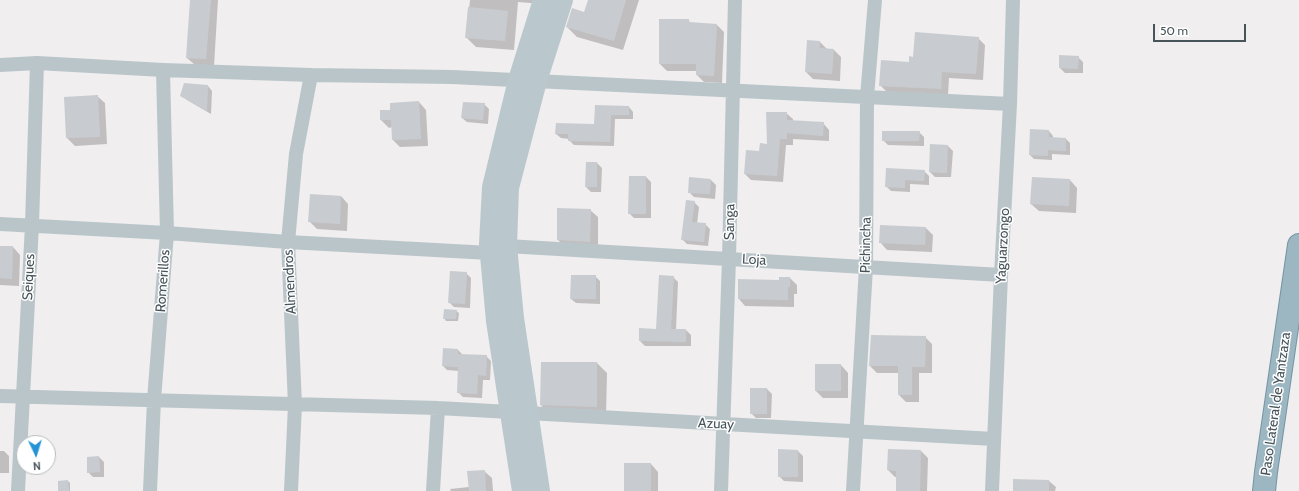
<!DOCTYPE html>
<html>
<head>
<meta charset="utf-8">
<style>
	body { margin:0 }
	#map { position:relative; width:1299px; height:491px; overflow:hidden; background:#f0eeee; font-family:Cabin,sans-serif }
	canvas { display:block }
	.north { position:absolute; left:16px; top:435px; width:40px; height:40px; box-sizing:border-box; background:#fff; border:1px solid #b5bbbd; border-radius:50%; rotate:176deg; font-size:11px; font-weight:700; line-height:16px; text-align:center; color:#47545a }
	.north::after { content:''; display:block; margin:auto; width:14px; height:18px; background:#2492d4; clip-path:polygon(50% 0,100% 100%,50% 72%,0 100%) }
	.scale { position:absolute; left:1153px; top:24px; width:93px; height:18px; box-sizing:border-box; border:2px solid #47545a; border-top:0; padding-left:5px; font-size:12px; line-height:14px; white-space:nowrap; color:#47545a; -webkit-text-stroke:3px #fff; paint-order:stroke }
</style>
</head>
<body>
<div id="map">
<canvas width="1299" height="491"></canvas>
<div class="north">N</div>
<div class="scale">50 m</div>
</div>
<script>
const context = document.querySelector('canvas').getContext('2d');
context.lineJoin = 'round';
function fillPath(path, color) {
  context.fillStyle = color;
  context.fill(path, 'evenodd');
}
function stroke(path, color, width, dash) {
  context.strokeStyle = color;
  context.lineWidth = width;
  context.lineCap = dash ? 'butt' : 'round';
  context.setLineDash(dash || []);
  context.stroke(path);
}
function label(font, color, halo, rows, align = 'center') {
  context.font = font + ' Cabin,sans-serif';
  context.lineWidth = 3;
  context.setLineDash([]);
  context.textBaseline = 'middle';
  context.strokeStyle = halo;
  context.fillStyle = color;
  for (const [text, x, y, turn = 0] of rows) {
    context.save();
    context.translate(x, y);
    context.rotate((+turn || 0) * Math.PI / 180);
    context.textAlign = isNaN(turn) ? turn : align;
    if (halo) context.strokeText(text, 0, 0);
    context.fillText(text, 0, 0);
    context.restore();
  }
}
fillPath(new Path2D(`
	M191,0H218L214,66L195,65L187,58Z
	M470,0H547L543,4L518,2L514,50L476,47L466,37Z
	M589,0H639L623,50L577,37L567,27L585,13Z
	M688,20L692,24L717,25L724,32L722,83L704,82L697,75V71H667L660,64Z
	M978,38L985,45L983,80L949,78L948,95L887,92L880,85L910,63Z
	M820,42L827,49L834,50L841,57L840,81L813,79L806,72Z
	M1078,57L1083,62V73H1065L1060,68Z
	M208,86L212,91L211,114L187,100L182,96Z
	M97,96L105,103L107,144L75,146L67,138L65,98Z
	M419,102L426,110L428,146L400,147L393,140L392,127L389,128L381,120V111H391Z
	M484,104L489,109L488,124L467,122L462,118Z
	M596,106L629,107L633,112V119H615L614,146L574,145L569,140V139L561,138L556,134L595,125Z
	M786,113L793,119V121L823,123L829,130V141L793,139V145H786L783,182L751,180L745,174L760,152L768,145Z
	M1049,131L1053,136V138L1066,139L1070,143V155L1052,154V160L1034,159L1030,155Z
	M919,132L924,137V146L888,145L883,140Z
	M948,146L953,151L951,177H935L930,172Z
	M597,163L602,168L601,192H591L586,187Z
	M924,171L929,176V185L910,184V192L891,191L886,186Z
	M646,177L651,182V218H634L629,213Z
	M1033,178L1070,180L1077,188L1076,213L1039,211L1031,204Z
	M711,180L716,185L715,199L694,197L689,192Z
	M311,195L341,196L348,204L347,231L317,229L309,221Z
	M694,202L699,207L697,224H705L710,229L708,246L687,244L682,239Z
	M590,210L598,217V249L566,248L558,240Z
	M926,228L933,235L932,252L887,250L880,242Z
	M0,247H13L20,255L19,286L0,285Z
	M466,273L471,278L470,308L454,307L449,302Z
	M595,276L600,281V304L576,303L571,299Z
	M673,277L678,282L676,330H686L691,335V346H645L640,341L657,330Z
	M790,278L797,285V294H794V307L745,306L739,299L780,281Z
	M456,311L459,313L458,321H446L444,318Z
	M925,337L932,344V373H919V402H906L899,395V373H877L870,366Z
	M458,350L463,355L486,356L491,361L490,380H483L482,398L463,397L458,392L459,371L447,370L443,366Z
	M597,363L607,373L606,416L551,415L541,405Z
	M841,365L848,373V398H823L816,391Z
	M767,389L772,394L771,418H756L751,413Z
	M0,451H4L9,456V473H0Z
	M798,451L803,456V482L784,481L779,476Z
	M921,451L928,458L927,491H897V477H895L888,470Z
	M99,457L104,462V477H93L88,472Z
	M651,464L658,472V491H625Z
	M484,471L492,478L493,491H451L450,489L469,487Z
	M68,481L70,483V491H59Z
	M1049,481L1056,487L1055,491H1014Z`), '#0003');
fillPath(new Path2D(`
	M190,0H211L206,59L186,58Z
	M588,0H626L614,41L566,27L572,8L584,12Z
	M468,7L508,11L505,41L465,38Z
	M659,19H689V22L717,24L714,76L696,75V64H659Z
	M915,32L979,37L976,74L942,72L941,89L879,86L881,60L909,62V56L913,57Z
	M807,40L820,41V48L834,49L832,74L805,72Z
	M1059,55L1079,56L1078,69L1059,68Z
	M184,83L208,85L207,111L180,96Z
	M98,95L100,137L66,138L64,97Z
	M419,101L421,139L392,140L391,120H380V110H390V103Z
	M463,102L485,103L483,120L461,118Z
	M595,105L629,106V115H611L610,142L568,141V134H555L556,123L594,124Z
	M766,112H787V120L824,122L823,136L787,133V139H780L777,176L744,174L746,150L759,151L760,143L767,144Z
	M1030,129L1049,130V137L1066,138V151L1048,150V156L1029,155Z
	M882,131H920L919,141H882Z
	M930,144L948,145L947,173L929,172Z
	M586,162H597V187H585Z
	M886,168L925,170L924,181L905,180V188L885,187Z
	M629,176H646V214H628Z
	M689,177L711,179L710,194L688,193Z
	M1032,177L1070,179L1069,206L1030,204Z
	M310,194L341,196L340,224L308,222Z
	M686,200L695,201L692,222L706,223L704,242L681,240Z
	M557,208L591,209L590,242L557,240Z
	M880,225L926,227L925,245L879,243Z
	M0,246H13L12,279L0,278Z
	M450,271L467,272L465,304L448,303Z
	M571,275H596V299H570Z
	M659,275L674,276L671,329H686V342L639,341V328L656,329Z
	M779,277H790V287H788V300L738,299V279L779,280Z
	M444,309L457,310L456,319H443Z
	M871,335L926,336L925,367H912V395H898V366H869Z
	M443,348L458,349V354L487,355L486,376L478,375L477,394L457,393L458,367L442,366Z
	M541,362H597V407L540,405Z
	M815,364H841V391H815Z
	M750,388H767V414H750Z
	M778,449L798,450V477H778Z
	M888,449L921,450L920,491H896V471L887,470Z
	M99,456L100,472L87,473V457Z
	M624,463H651V491H624Z
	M485,470L486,491H469L467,471Z
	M1013,479L1049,480V491H1013Z
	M68,480L69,491H58V481Z`), '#c8ccd0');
const trunk = new Path2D(`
	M1264,491L1266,472L1299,245`);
stroke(trunk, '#7395a5', 24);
stroke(new Path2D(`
	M0,65L37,63L163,70L311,75L452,77L1010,104
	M0,224L167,233L288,242L490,253
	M507,246L1001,275
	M0,396L438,408L994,439
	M18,491L32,225L37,63
	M150,491L154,400L167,233L163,70
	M291,491L295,405L288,242L296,154L311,75
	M433,491L438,408
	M721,491L729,259L735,0
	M853,491L866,267L867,97L875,0
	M992,491L1001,275L1010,104L1013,0`), '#bac5ca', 14);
stroke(new Path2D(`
	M522,491L496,321L489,244L492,187L518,80L543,0
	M540,491L514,318L507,246L509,188L537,81L563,0`), '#bac8ce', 20);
stroke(trunk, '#9cb6c2', 22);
label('14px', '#47545a', '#fff', [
	["Sanga",730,222,-89],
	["Pichincha",866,245,-89],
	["Yaguarzongo",1003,246,-87],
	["Loja",754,260,3],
	["Seiques",29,277,-87],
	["Romerillos",163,281,-86],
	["Almendros",290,282,-93],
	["Paso Lateral de Yantzaza",1276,404,-82],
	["Azuay",716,424,3]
]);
</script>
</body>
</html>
